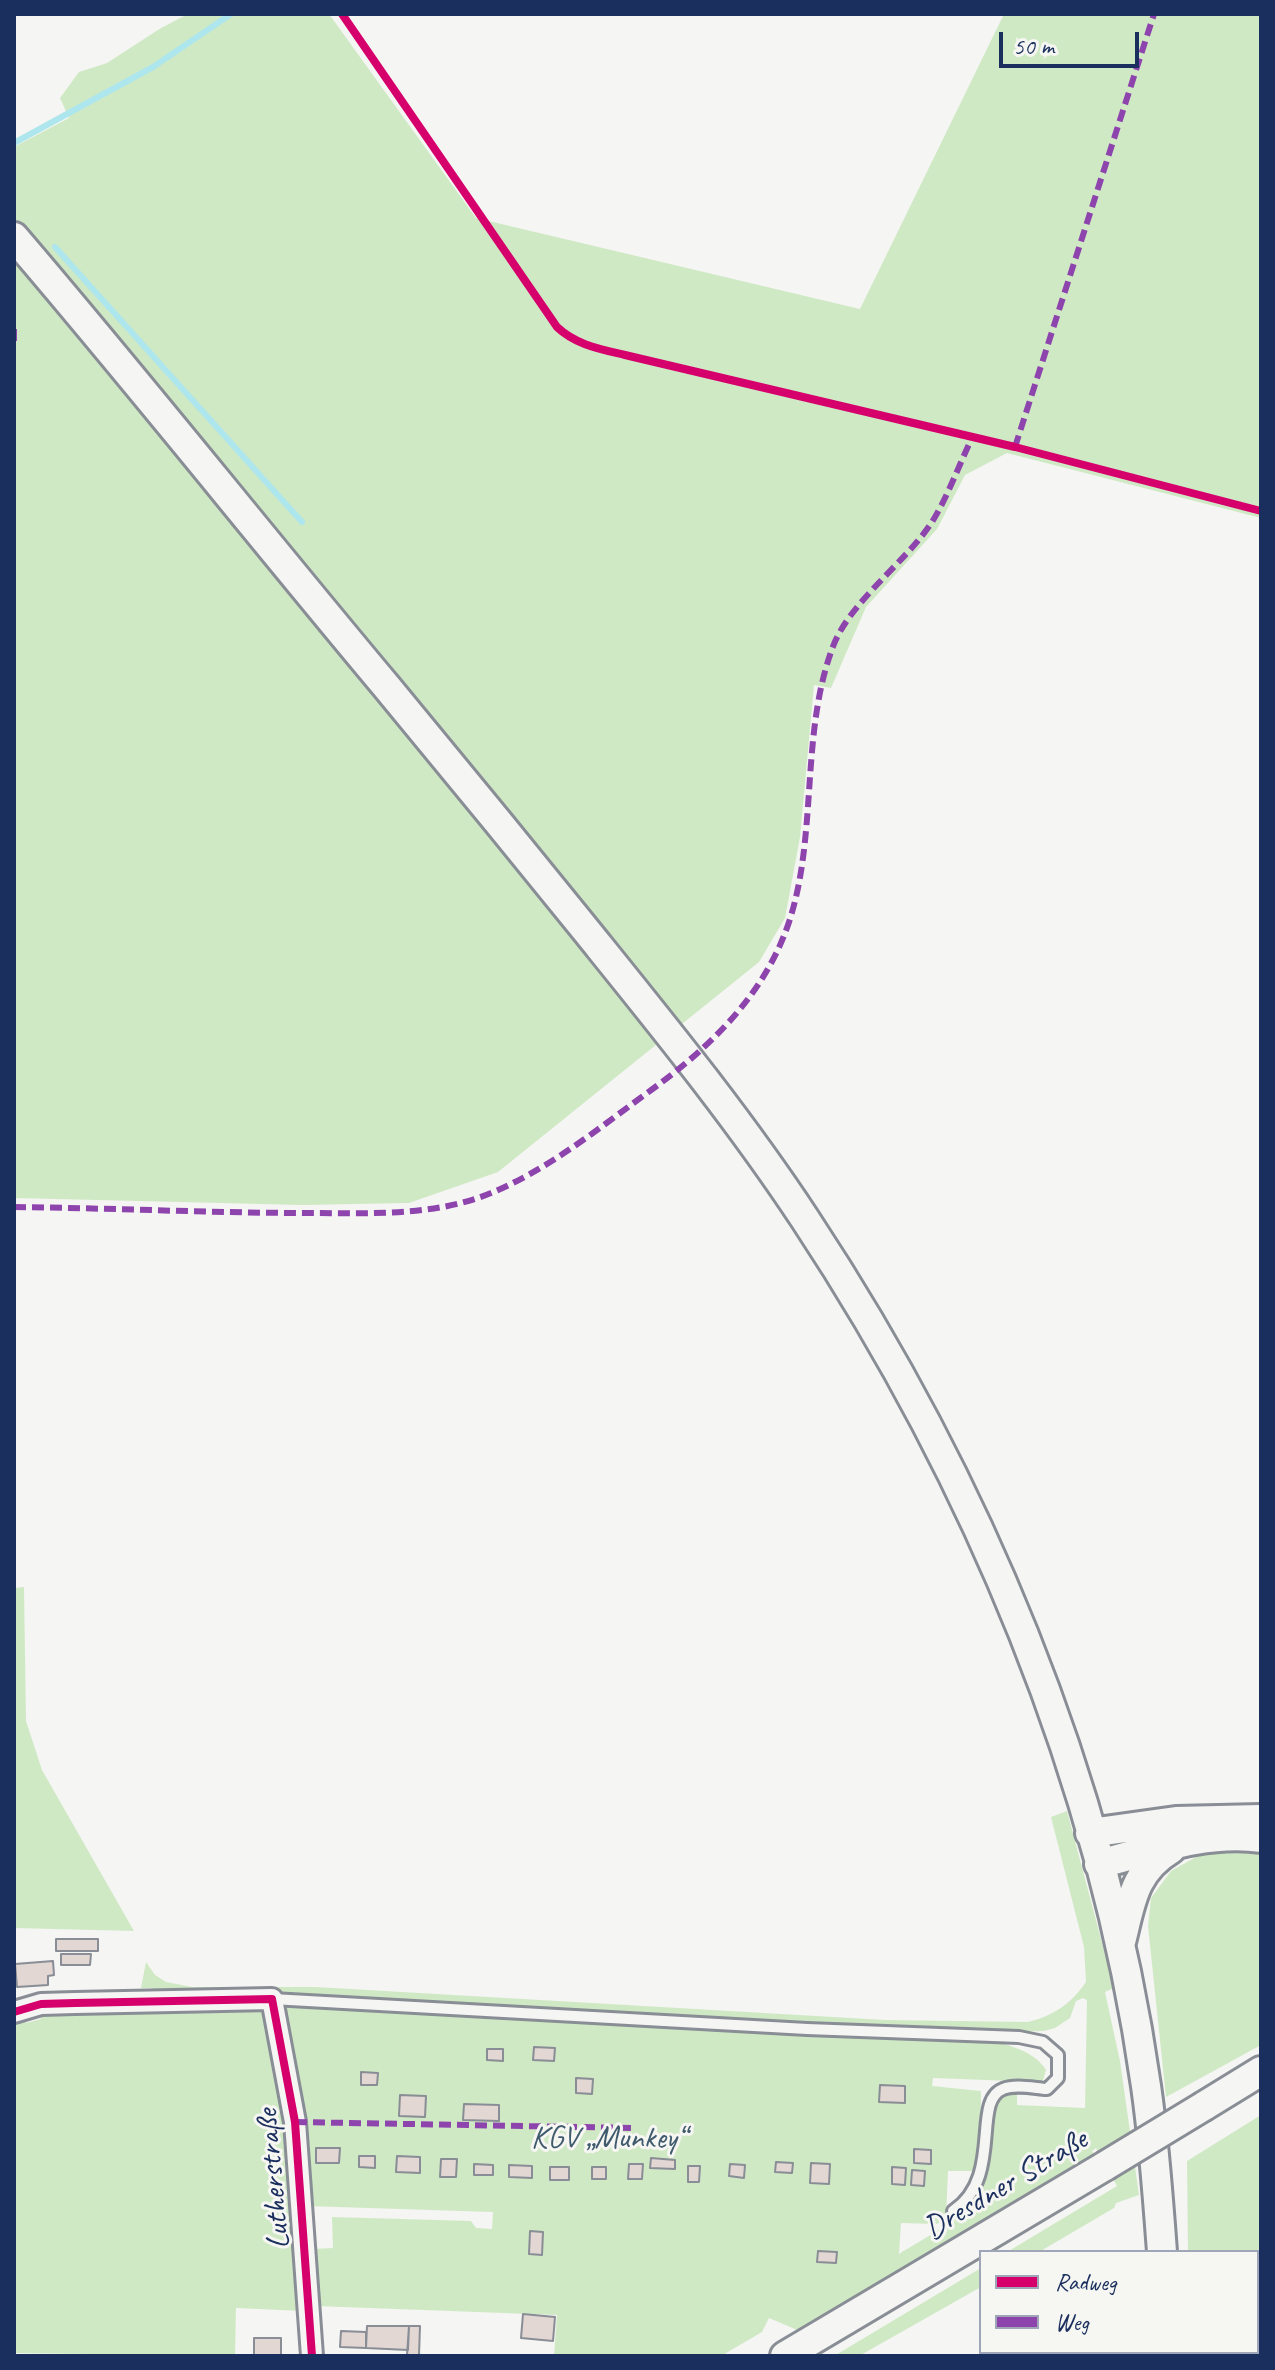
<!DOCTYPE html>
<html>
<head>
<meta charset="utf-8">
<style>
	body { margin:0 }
	#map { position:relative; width:1275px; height:2370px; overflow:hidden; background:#f5f5f3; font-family:Caveat,sans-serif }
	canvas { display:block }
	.frame { position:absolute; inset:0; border:16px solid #1b2f5e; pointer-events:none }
	.legend { position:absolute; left:979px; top:2250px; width:280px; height:104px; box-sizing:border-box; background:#f6f6f2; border:2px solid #9ea6b7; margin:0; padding:10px 14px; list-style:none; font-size:24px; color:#1b2f5e }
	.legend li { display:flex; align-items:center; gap:16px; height:40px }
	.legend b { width:40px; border:2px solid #9ea6b7 }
	.scale { position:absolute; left:999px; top:32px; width:140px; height:36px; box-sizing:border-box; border:4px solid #1b2f5e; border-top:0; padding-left:10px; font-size:24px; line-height:28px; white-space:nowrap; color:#1b2f5e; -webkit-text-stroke:6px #f6f6f2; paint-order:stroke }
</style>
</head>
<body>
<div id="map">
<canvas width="1275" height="2370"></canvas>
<div class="frame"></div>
<ul class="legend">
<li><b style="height:10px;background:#d6006c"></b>Radweg</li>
<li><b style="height:10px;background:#8e44ad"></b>Weg</li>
</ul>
<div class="scale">50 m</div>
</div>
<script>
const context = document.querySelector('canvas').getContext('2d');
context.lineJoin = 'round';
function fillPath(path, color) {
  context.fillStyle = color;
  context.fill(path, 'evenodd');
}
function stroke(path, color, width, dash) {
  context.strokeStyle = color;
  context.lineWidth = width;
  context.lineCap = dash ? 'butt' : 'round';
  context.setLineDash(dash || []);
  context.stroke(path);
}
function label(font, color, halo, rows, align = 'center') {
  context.font = font + ' Caveat,sans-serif';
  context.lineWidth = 6;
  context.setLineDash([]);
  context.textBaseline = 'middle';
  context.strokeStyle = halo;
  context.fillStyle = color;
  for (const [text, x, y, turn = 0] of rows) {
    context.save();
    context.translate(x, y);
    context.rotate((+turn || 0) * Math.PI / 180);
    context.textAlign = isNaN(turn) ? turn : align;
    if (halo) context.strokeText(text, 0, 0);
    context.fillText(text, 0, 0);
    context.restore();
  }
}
fillPath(new Path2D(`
	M188,14H329L476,218L860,309L1004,14H1261V518L1007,453L965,475L937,529L866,607L831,688L814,685L800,837L785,918L759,962L498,1172L409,1203L302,1205L14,1198V147L69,118L60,98L79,72L107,63L161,28Z
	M24,1587L26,1721L42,1770L134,1931L14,1928V1588Z
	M1067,1811L1114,1988L1105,1992L1120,2061L1139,2195L1116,2203L1114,2208L1039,2252H1007L1117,2186L1096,2148L1092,2151L1096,2156L802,2332L769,2318L762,2332L721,2356H554L557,2315L316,2306L312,2249L333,2248L332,2217L471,2221L476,2228L492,2229L493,2212L306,2206L283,2006L989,2040C1008,2045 1035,2051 1046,2070L1043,2080L1039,2082L933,2078L932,2086L981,2091L980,2162L973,2171H948L946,2218L937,2224L901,2223L899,2254C941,2228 982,2211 987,2156C989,2133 988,2116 1000,2096L1017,2091V2105L1085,2108L1087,2000L1083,1998L1076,2001L1070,2018L1055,2028L1044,2031L1008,2032L805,2024L270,1994L151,1998L152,1988H141L146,1962L155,1975L166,1982L192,1987H316L885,2020L1028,2022C1053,2016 1071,2004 1086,1982L1084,1947L1051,1817Z
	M1227,1849L1261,1852V2045L1166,2097L1148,1926L1151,1898L1171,1871L1196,1857Z
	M261,2005L268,2014L289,2122L303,2311L236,2308L235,2356L14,2353V2018L23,2015L26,2023L41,2019L40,2010Z
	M1261,2115V2356H1190V2352H1257V2252H1188L1187,2161Z
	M981,2268V2287L859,2356H834Z`), '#d0e9c5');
stroke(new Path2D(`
	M14,143L153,67L231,14
	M55,247L302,522`), '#aee6ed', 6);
const building = new Path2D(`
	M56,1939H98V1951H56Z
	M61,1954H91L90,1965H61Z
	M53,1961L54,1975L48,1976V1985L17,1987L15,1964Z
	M534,2047L555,2048L554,2061L533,2060Z
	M487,2049H503V2061L487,2060Z
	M361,2072L378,2073L377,2085H361Z
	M576,2078L593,2079L592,2094L576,2093Z
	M880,2085L905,2086V2103L879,2102Z
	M400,2095L426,2096L425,2117L399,2116Z
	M464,2104L499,2105V2121L463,2120Z
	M316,2148H340L339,2163H316Z
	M914,2149L931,2150V2164L914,2163Z
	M359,2156H375V2168L359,2167Z
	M397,2156L420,2157V2173L396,2172Z
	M651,2158L675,2160V2169L650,2168Z
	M441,2159H457L456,2177H440Z
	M776,2162L793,2163L792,2173L775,2172Z
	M811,2163L830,2164L829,2184L810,2183Z
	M474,2164L493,2165V2175H474Z
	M629,2164H643L642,2179H628Z
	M730,2164L745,2165L744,2178L729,2176Z
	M509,2165L532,2166V2178L509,2177Z
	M688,2166H700L699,2182H688Z
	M550,2167H569V2180H550Z
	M592,2167H606V2179H592Z
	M892,2167L906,2168L905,2185L892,2184Z
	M912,2170L925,2171L924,2186L911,2185Z
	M530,2231L543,2232L542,2255L529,2254Z
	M818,2251L837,2252L836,2263L817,2262Z
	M523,2314L555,2317L553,2341L521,2338Z
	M367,2326H409L408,2350L366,2348Z
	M409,2326H420L419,2355H407Z
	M341,2331L366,2332V2348L340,2347Z
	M254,2338H281V2356H254Z`);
fillPath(building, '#e2d7d3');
stroke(building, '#898d95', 2);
const service = new Path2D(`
	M272,1999L807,2029L1019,2037L1043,2042L1058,2055V2078L1047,2089C1033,2088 1015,2084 1003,2089C971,2101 1004,2177 953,2211`);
const minor = new Path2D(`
	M14,2012L41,2004L75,2003L272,1999L295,2122L312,2356`);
const secondary = new Path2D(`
	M14,237C140,384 261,537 386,686C454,768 522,851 589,934C664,1027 739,1119 805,1219C977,1479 1102,1776 1146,2086C1154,2141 1158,2197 1162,2252
	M1090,1833L1176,1821L1261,1819
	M1099,1864C1150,1851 1207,1830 1261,1838
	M1121,1942C1131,1903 1133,1872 1171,1849
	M1204,2106L1261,2071
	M1166,2352V2356
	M785,2356L1105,2166`);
stroke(service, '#898d95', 16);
stroke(minor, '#898d95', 26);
stroke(secondary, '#898d95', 34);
stroke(service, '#f5f5f3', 10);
stroke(minor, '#f5f5f3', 20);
stroke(secondary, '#f5f5f3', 28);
const secondaryBridge = new Path2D(`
	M1105,2166L1204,2106`);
stroke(secondaryBridge, '#898d95', 34, []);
stroke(secondaryBridge, '#f5f5f3', 28);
stroke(new Path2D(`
	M14,329V342
	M1015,447L1154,14
	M14,1207C112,1208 210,1213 307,1213C369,1213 433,1217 491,1193C549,1169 598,1129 647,1093C710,1048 766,994 790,919C818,830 800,731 834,644C852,600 906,562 932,522C948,496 959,465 972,438
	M295,2122L635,2128`), '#8e44ad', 6, [12, 6]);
stroke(new Path2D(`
	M342,14L557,327C576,345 600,349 625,355L1015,447L1261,511
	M14,2012L41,2004L75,2003L272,1999L295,2122L312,2356`), '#d6006c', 8);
label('32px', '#405b6e', '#f6f6f2', [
	["KGV „Munkey“",608,2139]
]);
label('32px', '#1b2f5e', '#f6f6f2', [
	["Lutherstraße",274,2179,-95],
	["Dresdner Straße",1006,2185,-31]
]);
</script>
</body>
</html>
